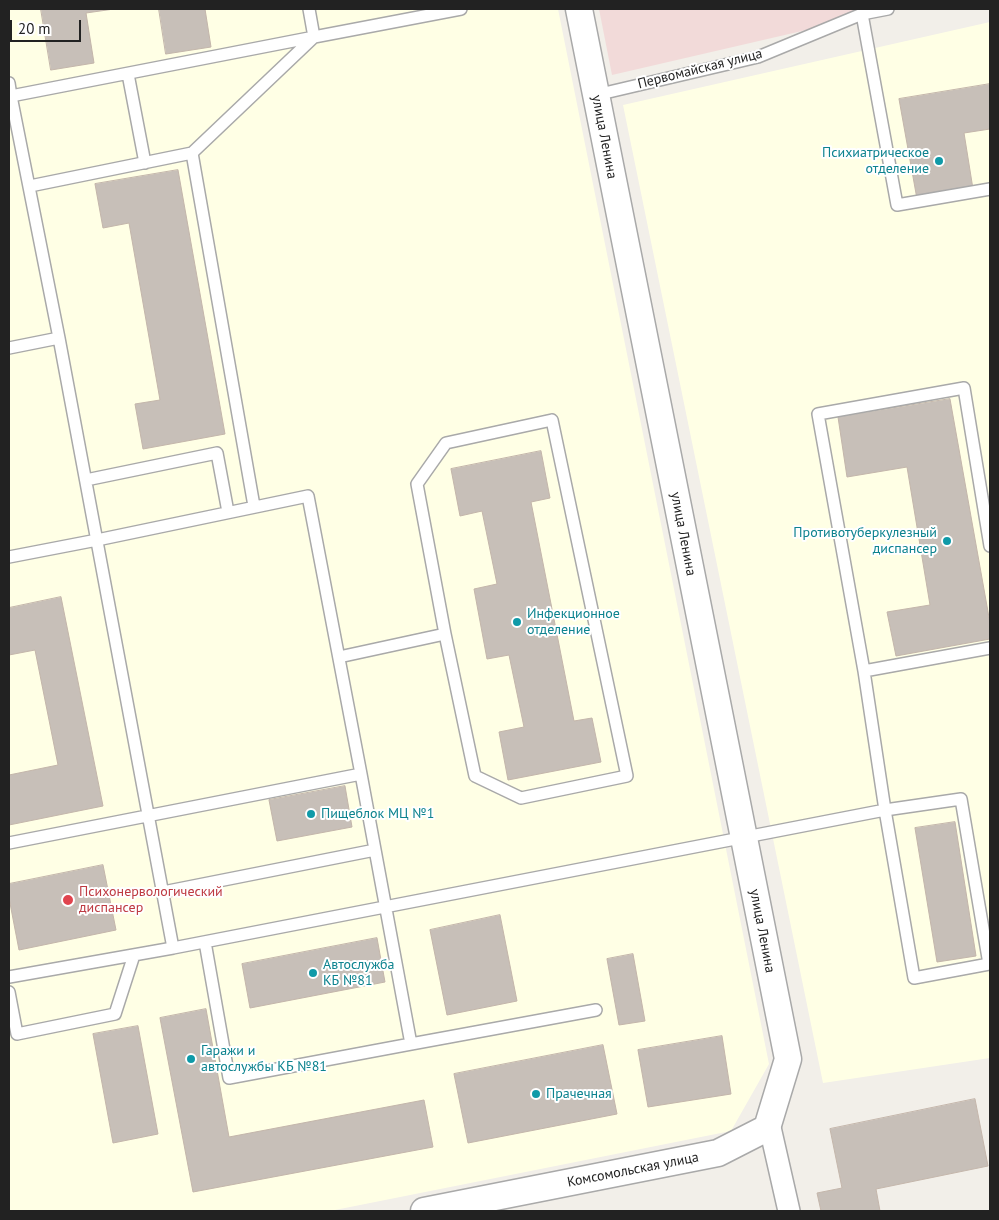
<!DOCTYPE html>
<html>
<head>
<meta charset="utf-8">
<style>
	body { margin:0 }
	#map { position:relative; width:999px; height:1220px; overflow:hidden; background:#f2efe9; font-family:"PT Sans",sans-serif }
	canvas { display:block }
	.frame { position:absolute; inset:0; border:10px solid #222; pointer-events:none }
	.scale { position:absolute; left:10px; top:20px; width:71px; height:22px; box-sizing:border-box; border:2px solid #222; border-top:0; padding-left:6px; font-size:15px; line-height:18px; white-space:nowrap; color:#222; -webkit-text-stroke:4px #fff; paint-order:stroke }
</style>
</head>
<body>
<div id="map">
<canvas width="999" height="1220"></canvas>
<div class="frame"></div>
<div class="scale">20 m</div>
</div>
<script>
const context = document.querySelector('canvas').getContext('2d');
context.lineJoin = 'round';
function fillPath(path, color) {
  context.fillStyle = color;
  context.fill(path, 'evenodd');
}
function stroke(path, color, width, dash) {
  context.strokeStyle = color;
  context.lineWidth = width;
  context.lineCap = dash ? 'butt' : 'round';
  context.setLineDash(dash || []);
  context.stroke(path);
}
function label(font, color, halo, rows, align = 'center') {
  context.font = font + ' "PT Sans",sans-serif';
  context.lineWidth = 4;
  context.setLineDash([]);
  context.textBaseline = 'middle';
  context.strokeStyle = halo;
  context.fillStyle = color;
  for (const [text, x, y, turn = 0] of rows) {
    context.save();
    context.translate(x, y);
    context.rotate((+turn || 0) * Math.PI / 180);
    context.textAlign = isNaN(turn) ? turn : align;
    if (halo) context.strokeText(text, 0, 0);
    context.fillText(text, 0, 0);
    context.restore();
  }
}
fillPath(new Path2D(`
	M599,9H897L612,75Z`), '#f2dad9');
fillPath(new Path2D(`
	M9,9H558L769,1064L731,1131L330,1211H9Z
	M990,22V1058L823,1083L623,105Z`), '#ffffe5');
const building = new Path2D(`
	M41,9H114L86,13L94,63L51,70Z
	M159,9H205L211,47L166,54Z
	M990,84V129L964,133L973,189L917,199L899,99Z
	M178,170L225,434L143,449L135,404L160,400L129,223L103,228L95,184Z
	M950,399L990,623V639L896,656L887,612L930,605L907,467L847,477L838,417Z
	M541,451L550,498L531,502L574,721L592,718L601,762L508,780L499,732L524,727L509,655L487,659L474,589L497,584L482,511L460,516L451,469Z
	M61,597L103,806L9,825V775L58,765L35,650L9,655V608Z
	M345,786L352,827L277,841L269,800Z
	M955,822L976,956L937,962L915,828Z
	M103,865L116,930L19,950L9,898V884Z
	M500,915L517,1001L447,1015L430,930Z
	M377,938L385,982L250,1008L242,964Z
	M633,954L645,1021L619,1025L607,959Z
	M206,1009L229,1137L424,1100L433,1147L193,1192L160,1018Z
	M138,1026L158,1134L113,1143L93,1034Z
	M722,1036L731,1094L648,1107L638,1050Z
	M603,1045L617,1114L468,1143L454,1074Z
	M975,1099L988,1166L876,1189L880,1211H821L817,1193L842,1188L830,1129Z`);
fillPath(building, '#c7bfb8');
stroke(building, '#c4b6ab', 1);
const service = new Path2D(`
	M862,14L897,205L990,189
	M128,74L145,163
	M9,83L11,96L314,37L309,9
	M596,95L758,57L862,14L888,9
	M11,96L59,338L173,948L885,810L961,799L989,964L914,978L885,810L864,671L818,414L964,388L990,546
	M30,186L192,153
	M9,348L59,338
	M86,480L217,453L228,512
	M254,506L192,153L314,37L461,9
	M9,557L97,540L308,496L361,774L411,1044L596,1010
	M339,657L445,634L475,776L521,798L627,776L552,420L446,443L417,484L445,634
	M864,671L990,648
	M9,843L361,774
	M163,892L375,850
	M205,942L229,1078L411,1044
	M9,977L173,948
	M9,992L17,1034L115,1014L134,955`);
const minor = new Path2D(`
	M769,1123L789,1211`);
const tertiary = new Path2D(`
	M424,1211L718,1153L767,1128L788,1059L579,9`);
stroke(service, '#a9a9a9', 14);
stroke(minor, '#a9a9a9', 24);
stroke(tertiary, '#a9a9a9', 29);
stroke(service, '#fff', 11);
stroke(minor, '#fff', 21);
stroke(tertiary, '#fff', 26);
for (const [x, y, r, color] of [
	[939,161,5,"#0f9aa8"],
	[947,541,5,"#0f9aa8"],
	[517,622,5,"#0f9aa8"],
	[311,814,5,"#0f9aa8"],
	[68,900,6,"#e0444e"],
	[313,973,5,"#0f9aa8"],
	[191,1059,5,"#0f9aa8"],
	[536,1094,5,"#0f9aa8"]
]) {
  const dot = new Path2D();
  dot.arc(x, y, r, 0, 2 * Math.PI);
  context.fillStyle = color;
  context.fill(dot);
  stroke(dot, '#fff', 2);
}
label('14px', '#222', '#fff', [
	["Первомайская улица",700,69,-14],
	["улица Ленина",604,137,79],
	["улица Ленина",683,534,79],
	["улица Ленина",762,931,79],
	["Комсомольская улица",633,1170,-11]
]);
label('14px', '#0d838f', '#fff', [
	["Психиатрическое",929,153,"right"],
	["отделение",929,169,"right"],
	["Противотуберкулезный",937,533,"right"],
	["диспансер",937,549,"right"],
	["Инфекционное",527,614],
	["отделение",527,630],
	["Пищеблок МЦ №1",321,814],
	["Автослужба",323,965],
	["КБ №81",323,981],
	["Гаражи и",201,1051],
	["автослужбы КБ №81",201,1067],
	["Прачечная",546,1094]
], 'left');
label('14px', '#be3a42', '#fff', [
	["Психонервологический",79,892],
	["диспансер",79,908]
], 'left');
</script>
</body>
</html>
